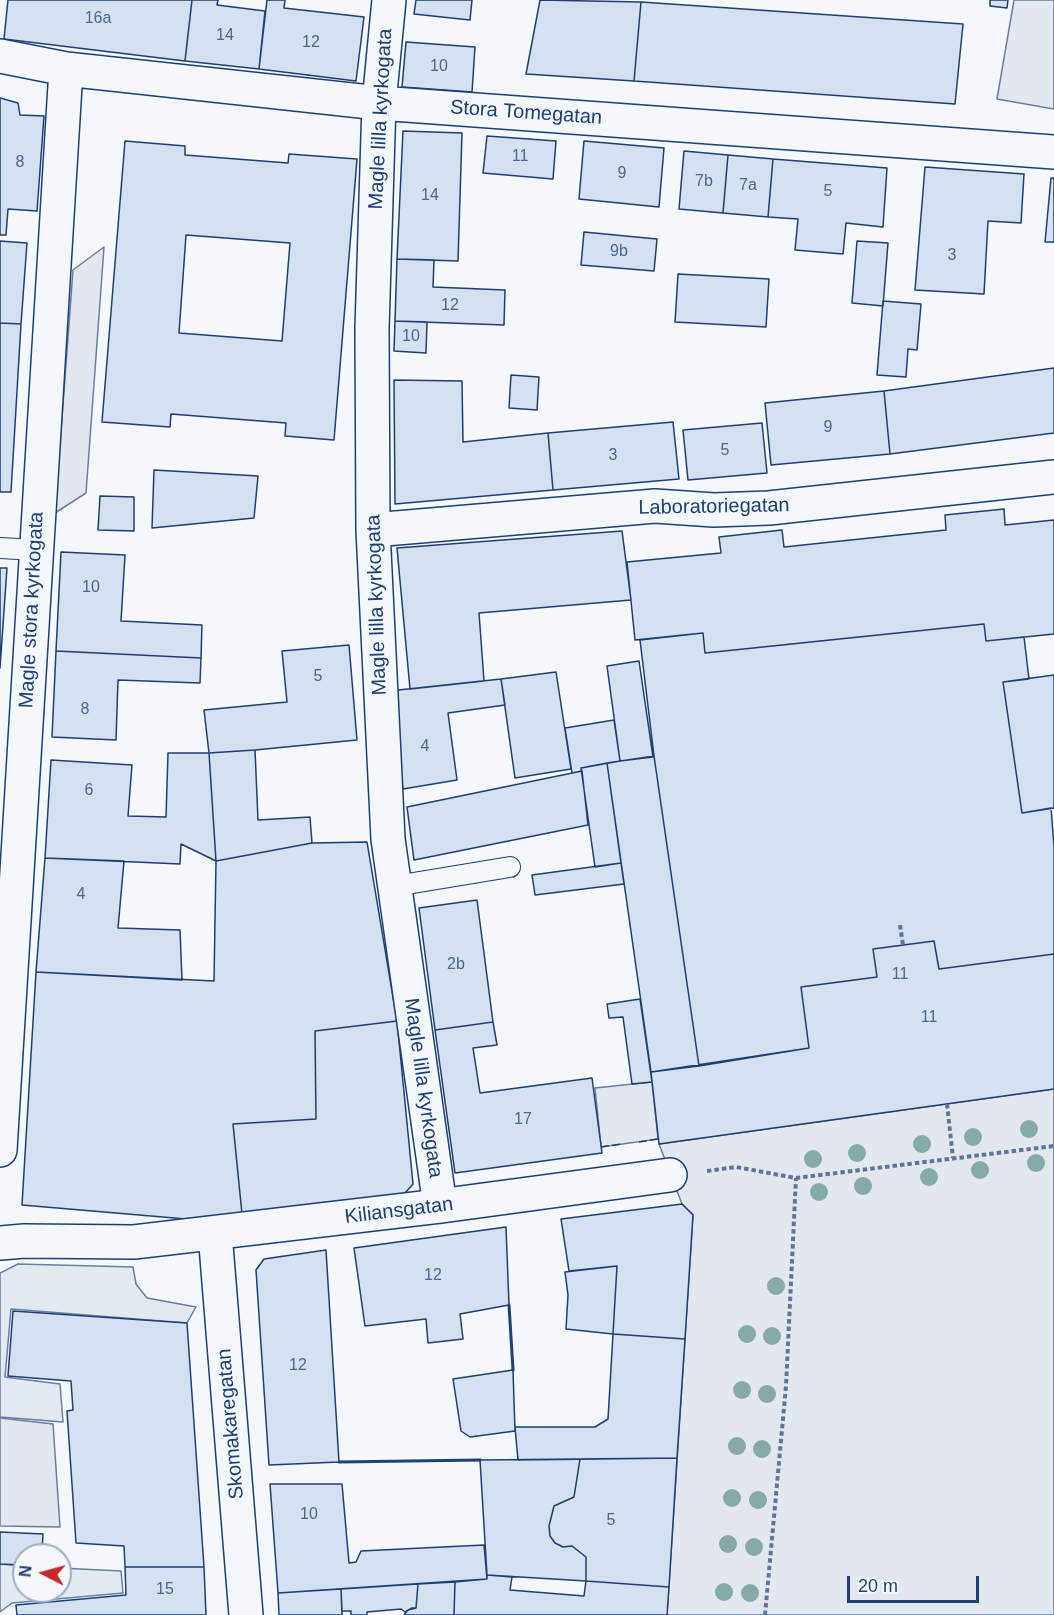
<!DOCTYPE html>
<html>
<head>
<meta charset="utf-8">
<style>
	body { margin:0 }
	#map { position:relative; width:1054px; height:1615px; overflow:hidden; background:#f4f7fb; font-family:Helvetica,sans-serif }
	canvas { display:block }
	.north { position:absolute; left:12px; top:1543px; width:60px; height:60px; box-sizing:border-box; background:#f4f7fb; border:2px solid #9eadc5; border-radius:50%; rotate:276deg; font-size:16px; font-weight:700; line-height:24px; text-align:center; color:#1d3f73 }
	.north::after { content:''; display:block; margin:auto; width:21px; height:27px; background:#c62828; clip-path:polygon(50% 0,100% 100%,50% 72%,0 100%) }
	.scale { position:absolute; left:847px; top:1576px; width:132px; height:27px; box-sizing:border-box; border:3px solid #1d3f73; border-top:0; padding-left:8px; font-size:18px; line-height:21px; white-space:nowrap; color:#1d3f73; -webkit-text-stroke:4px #f4f7fb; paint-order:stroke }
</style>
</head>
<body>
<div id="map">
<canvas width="1054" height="1615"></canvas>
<div class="north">N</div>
<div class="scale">20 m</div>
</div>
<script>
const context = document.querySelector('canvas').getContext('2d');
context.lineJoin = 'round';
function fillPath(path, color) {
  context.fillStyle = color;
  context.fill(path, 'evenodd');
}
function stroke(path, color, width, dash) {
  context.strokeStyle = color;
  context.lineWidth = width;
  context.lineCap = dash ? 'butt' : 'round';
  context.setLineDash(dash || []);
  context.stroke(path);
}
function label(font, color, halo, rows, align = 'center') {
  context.font = font + ' Helvetica,sans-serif';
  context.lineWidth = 4.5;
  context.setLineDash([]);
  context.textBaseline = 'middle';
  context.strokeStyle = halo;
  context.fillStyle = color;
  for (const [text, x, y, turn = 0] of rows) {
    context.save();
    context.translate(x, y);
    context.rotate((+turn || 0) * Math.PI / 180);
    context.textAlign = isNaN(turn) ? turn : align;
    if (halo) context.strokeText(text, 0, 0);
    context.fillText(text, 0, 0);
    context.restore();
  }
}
const green = new Path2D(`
	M18,1264L133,1267L136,1284L147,1298L196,1307L187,1323L11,1309L5,1377L60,1384L63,1422L0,1417V1273Z
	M0,1564L24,1566V1591H60V1568L121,1571L123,1593L12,1603L0,1612Z`);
fillPath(green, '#e3e9f0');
stroke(green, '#687fa3', 1.5);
const parking = new Path2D(`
	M1014,0H1054V109L997,99Z
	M104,247L86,493L55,513L73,270Z
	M652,1082L658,1139L601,1147L595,1088Z
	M1054,1089V1615H667L693,1215L682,1204L659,1144Z
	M0,1418L53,1424L60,1527L0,1526Z`);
fillPath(parking, '#e3e8f0');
stroke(parking, '#687fa3', 1.5);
const building = new Path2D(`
	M8,0H192L185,61L4,39Z
	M192,0H218L217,5L265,11L259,69L185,61Z
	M267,0H285L284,8L364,17L356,81L259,69Z
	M416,0H472L470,20L414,14Z
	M540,0L641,2L634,81L526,74Z
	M990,0H1008L1007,8L990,6Z
	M641,2L963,24L955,104L634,81Z
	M406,42L475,47L472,92L402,87Z
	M0,98L18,103L20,115L44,116L37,211L8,209L6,235H0Z
	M403,131L462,133L458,261L397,259Z
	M487,136L556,141L553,179L483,173Z
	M125,141L185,146V155L288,163L289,154L357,159L334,440L285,436L286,423L171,414L170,427L102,422ZM186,235L290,243L282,341L179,333Z
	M584,141L664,148L659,207L579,199Z
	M684,151L728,155L723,213L679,209Z
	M728,155L773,159L768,217L723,213Z
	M773,159L887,168L883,227L846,223L843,254L795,250L798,219L768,217Z
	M925,167L1024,174L1021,223L988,221L984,294L915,290Z
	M1051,178H1054V242H1045Z
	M584,232L657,239L654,271L581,265Z
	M0,241L27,243L21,324L0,323Z
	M857,241L888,243L883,306L852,303Z
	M397,259L434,260L433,287L505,290L504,325L395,321Z
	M678,274L769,279L766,327L675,322Z
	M883,301L921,304L917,350L908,349L906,377L877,375Z
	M395,321L427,322L426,353L394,351Z
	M0,323L21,324L11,492H0Z
	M1054,368V433L890,454L884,391Z
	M511,375L539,377L537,410L509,408Z
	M394,380L462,381L463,442L548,433L553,490L395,504Z
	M884,391L890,454L771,465L765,403Z
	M673,422L679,479L553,490L548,433Z
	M762,423L767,473L688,480L683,430Z
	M154,470L258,476L254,518L152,528Z
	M100,496L134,497V531L98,530Z
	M1004,509L1005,525L1054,520V634L986,641L984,624L705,653L703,633L635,640L627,562L721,553L719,537L782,530L784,547L946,530L945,515Z
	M622,531L631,600L479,613L484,681L410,689L397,548Z
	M61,552L125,555L121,621L202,625L201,658L56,651Z
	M0,568H7L0,668Z
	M984,624L986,641L1024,637L1029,679L1003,682L1022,813L1051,808L1054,846V954L939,969L934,941L873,949L877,977L801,987L809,1048L699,1066L654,756L640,640L703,633L705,653Z
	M349,645L357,740L255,750L209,753L204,710L287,702L282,651Z
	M56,651L201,658L200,683L118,680L116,740L52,737Z
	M639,661L653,757L620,761L607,666Z
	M556,672L571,769L515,778L501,679Z
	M1054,675V808L1022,813L1003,682Z
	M501,679L505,705L448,713L457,780L403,789L389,691Z
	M614,720L620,761L581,768L582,771L572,773L565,728Z
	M255,750L258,820L310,817L312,843L216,861L209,753Z
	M168,753H209L216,861L181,844L180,864L45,858L51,760L132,765L128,816L166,817Z
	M654,756L699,1066L651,1072L607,763Z
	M607,763L621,863L595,867L581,768Z
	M582,771L588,825L414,860L407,807Z
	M367,842L397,1021L315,1031L316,1119L233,1124L242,1214L186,1219L22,1205L36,972L214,981L216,861L312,843Z
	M45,858L124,861L118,928L180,930L182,980L36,972Z
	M621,863L624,884L535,895L532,875Z
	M477,900L493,1022L435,1030L419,908Z
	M934,941L939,969L1054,954V1089L659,1144L651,1072L809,1048L801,987L877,977L873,949Z
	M640,999L652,1082L632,1084L623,1017L609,1018L607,1004Z
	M397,1021L413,1184L398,1201L242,1214L233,1124L316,1119L315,1031Z
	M493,1022L497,1045L473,1048L480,1093L592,1078L602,1153L455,1173L435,1030Z
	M682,1204L693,1215L685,1339L613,1334L617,1266L569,1271L561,1219Z
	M506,1227L509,1305L460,1314L463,1339L428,1343L426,1319L365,1326L354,1248Z
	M326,1250L339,1462L269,1465L256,1270L264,1259Z
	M617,1266L613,1334L566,1329L568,1295L565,1272Z
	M13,1311L187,1323L204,1567H125L124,1546L76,1543L67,1411L73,1410L71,1381L8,1376Z
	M613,1334L685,1339L677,1458L518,1460L515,1427H595L608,1419Z
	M513,1370L515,1431L470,1437L461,1431L453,1379Z
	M677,1458L669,1587L586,1581V1557L572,1546L563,1547L555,1543L550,1536L549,1526L554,1506L574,1497L580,1459Z
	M580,1459L574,1497L554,1506L549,1526L550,1536L555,1543L563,1547L572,1546L586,1557V1581L487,1575L480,1460Z
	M270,1484H342L349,1563L356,1562L361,1551L484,1545L487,1579L278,1593Z
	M0,1532L43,1534L42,1555H24V1565L0,1564Z
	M125,1567H204L206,1615H17L16,1605L126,1595Z
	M487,1575L512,1577L510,1590L584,1596L586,1581L669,1587L667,1615H454L455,1582L487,1579Z
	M455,1582L454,1615H404L408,1610L416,1608L418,1584Z
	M418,1584L416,1608H412L405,1612L401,1609L367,1612V1615H351V1611H342L341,1589Z
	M341,1589L342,1615H279L278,1593Z`);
fillPath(building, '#d5e0f0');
stroke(building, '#1d3f73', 1.5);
const service = new Path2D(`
	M0,548L36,550
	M395,886L510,867`);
const minor = new Path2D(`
	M389,0L379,103L372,328L373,530L388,839L440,1206
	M0,56L66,69L379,103L1054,152
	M373,530L655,506L714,510L769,508L1054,477
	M0,1150L66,69
	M215,1233L246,1615
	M0,1243L24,1241L134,1242L440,1206L670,1175`);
stroke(service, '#1d3f73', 22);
stroke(minor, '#1d3f73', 36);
stroke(new Path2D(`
	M900,925L903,945
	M947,1104L953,1158
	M707,1171L736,1167L796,1178L1054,1146
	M765,1615L786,1386L796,1178`), '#5e769c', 4, [4.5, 3]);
stroke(service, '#f4f7fb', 20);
stroke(minor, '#f4f7fb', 33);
stroke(new Path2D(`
	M639,1142L658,1139
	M601,1147L621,1144`), '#1d3f73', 1.5, [8, 3]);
stroke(new Path2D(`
	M509,1305L513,1370
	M339,1462L480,1460`), '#1d3f73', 3);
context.fillStyle = '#86aba6';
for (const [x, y] of [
	[1029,1129],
	[973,1137],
	[922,1144],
	[857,1153],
	[813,1159],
	[1036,1163],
	[980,1170],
	[929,1177],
	[863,1186],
	[819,1192],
	[776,1286],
	[747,1334],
	[772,1336],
	[742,1390],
	[767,1394],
	[737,1446],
	[762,1449],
	[732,1498],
	[758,1500],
	[728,1544],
	[754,1547],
	[724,1592],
	[750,1593]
]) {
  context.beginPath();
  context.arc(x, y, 9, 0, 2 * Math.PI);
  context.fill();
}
label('16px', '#4b6792', null, [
	["16a",98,19],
	["14",225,36],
	["12",311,43],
	["10",439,67],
	["11",520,157],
	["8",20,163],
	["9",622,174],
	["7b",704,182],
	["7a",748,186],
	["5",828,192],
	["14",430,196],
	["9b",619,252],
	["3",952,256],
	["12",450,306],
	["10",411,337],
	["9",828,428],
	["5",725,451],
	["3",613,456],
	["10",91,588],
	["5",318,677],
	["8",85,710],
	["4",425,747],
	["6",89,791],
	["4",81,895],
	["2b",456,965],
	["11",900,975],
	["11",929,1018],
	["17",523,1120],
	["12",433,1276],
	["12",298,1366],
	["10",309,1515],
	["5",611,1521],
	["15",165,1590]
]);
label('20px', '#1d3f73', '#f4f7fb', [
	["Stora Tomegatan",526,113,4],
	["Magle lilla kyrkogata",381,119,-87],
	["Laboratoriegatan",714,507,-1],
	["Magle lilla kyrkogata",377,605,-92],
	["Magle stora kyrkogata",32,610,-87],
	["Magle lilla kyrkogata",423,1088,82],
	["Kiliansgatan",399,1211,-7],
	["Skomakaregatan",231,1424,-95]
]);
</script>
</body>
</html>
